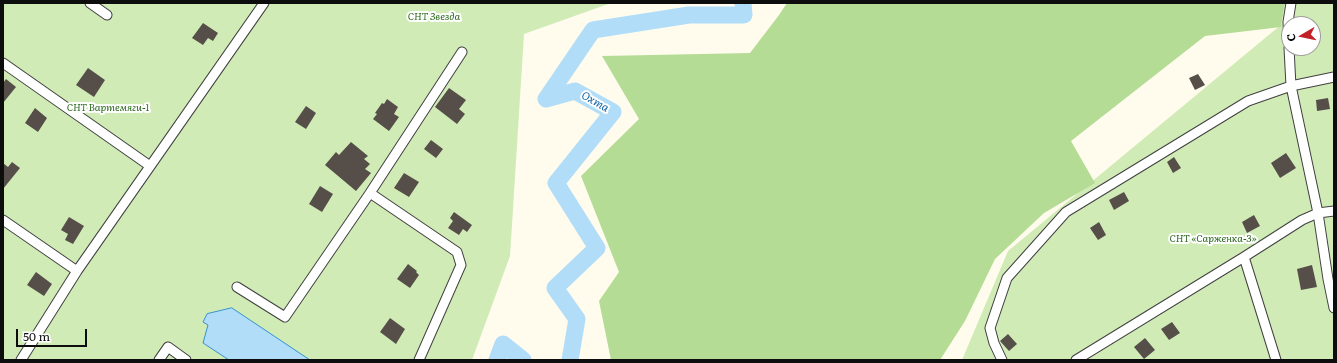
<!DOCTYPE html>
<html>
<head>
<meta charset="utf-8">
<style>
	body { margin:0 }
	#map { position:relative; width:1337px; height:363px; overflow:hidden; background:#fffcee; font-family:Literata,serif }
	canvas { display:block }
	.frame { position:absolute; inset:0; border:4px solid #0d0d0d; pointer-events:none }
	.north { position:absolute; left:1281px; top:16px; width:40px; height:40px; box-sizing:border-box; background:#fff; border:1px solid #9e9e9e; border-radius:50%; rotate:261deg; font-size:11px; font-weight:700; line-height:16px; text-align:center; color:#0d0d0d }
	.north::after { content:''; display:block; margin:auto; width:14px; height:18px; background:#c22127; clip-path:polygon(50% 0,100% 100%,50% 72%,0 100%) }
	.scale { position:absolute; left:16px; top:329px; width:71px; height:18px; box-sizing:border-box; border:2px solid #0d0d0d; border-top:0; padding-left:5px; font-size:12px; line-height:14px; white-space:nowrap; color:#0d0d0d; -webkit-text-stroke:3px #fff; paint-order:stroke }
</style>
</head>
<body>
<div id="map">
<canvas width="1337" height="363"></canvas>
<div class="frame"></div>
<div class="north">С</div>
<div class="scale">50 m</div>
</div>
<script>
const context = document.querySelector('canvas').getContext('2d');
context.lineJoin = 'round';
function fillPath(path, color) {
  context.fillStyle = color;
  context.fill(path, 'evenodd');
}
function stroke(path, color, width, dash) {
  context.strokeStyle = color;
  context.lineWidth = width;
  context.lineCap = dash ? 'butt' : 'round';
  context.setLineDash(dash || []);
  context.stroke(path);
}
function label(font, color, halo, rows, align = 'center') {
  context.font = font + ' Literata,serif';
  context.lineWidth = 4;
  context.setLineDash([]);
  context.textBaseline = 'middle';
  context.strokeStyle = halo;
  context.fillStyle = color;
  for (const [text, x, y, turn = 0] of rows) {
    context.save();
    context.translate(x, y);
    context.rotate((+turn || 0) * Math.PI / 180);
    context.textAlign = isNaN(turn) ? turn : align;
    if (halo) context.strokeText(text, 0, 0);
    context.fillText(text, 0, 0);
    context.restore();
  }
}
fillPath(new Path2D(`
	M3,3H611L524,34L510,256L472,360H3Z
	M1285,3H1334V360H962L1008,251L1282,24ZM1289,24H1313V48H1289Z`), '#d1ebb6');
fillPath(new Path2D(`
	M787,3H1285L1281,27L1205,36L1071,141L1095,183L1044,213L995,259L965,321L940,360H611L599,301L619,272L581,176L639,119L602,56L750,53L779,15Z`), '#b4dc95');
const water = new Path2D(`
	M232,308L310,360H229L203,343L208,325L203,322L207,314Z`);
fillPath(water, '#b1ddf8');
stroke(water, '#3692d1', 1);
stroke(new Path2D(`
	M497,360L503,344L523,360
	M570,360L577,319L555,288L597,248L556,183L613,112L575,91L546,99L593,30L689,15H744L743,3`), '#b1ddf8', 17);
fillPath(new Path2D(`
	M203,23L218,33L213,41L208,38L203,45L192,38Z
	M88,68L105,80L94,97L76,85Z
	M1198,74L1205,85L1195,90L1189,78Z
	M6,79L16,87L3,103V83Z
	M449,88L466,100L459,109L465,114L457,124L435,107Z
	M1328,98L1330,109L1317,111L1316,100Z
	M387,99L398,107L394,114L399,117L389,131L373,119L377,114L375,113L382,103L384,104Z
	M306,106L316,113L306,129L295,122Z
	M35,108L47,118L38,132L25,123Z
	M431,140L443,149L436,158L424,149Z
	M351,142L368,156L364,159L370,164L365,169L371,173L356,191L325,165L336,152L339,155Z
	M1286,153L1296,168L1280,178L1271,163Z
	M1174,157L1181,168L1173,173L1167,162Z
	M12,162L20,168L3,189V163L8,167Z
	M404,173L419,182L409,197L394,188Z
	M320,186L333,194L322,212L309,204Z
	M1124,192L1129,201L1114,210L1109,200Z
	M454,212L472,225L467,232L463,229L459,235L448,228L453,221L450,218Z
	M1254,215L1260,226L1247,233L1242,222Z
	M69,217L84,226L73,244L65,240L68,234L61,230Z
	M1099,222L1106,235L1098,240L1090,228Z
	M408,264L417,271L416,272L419,275L410,288L397,279Z
	M1312,265L1317,287L1301,290L1297,269Z
	M36,272L52,284L44,296L27,285Z
	M390,318L405,329L396,344L380,332Z
	M1172,322L1180,333L1169,340L1161,329Z
	M1008,334L1017,344L1009,351L1000,341Z
	M1145,338L1155,350L1144,359L1134,347Z`), '#564f49');
const minor = new Path2D(`
	M90,3L107,15
	M1289,43L1288,22L1291,3
	M1289,48L1291,86L1318,213L1328,279L1334,308
	M3,63L150,166
	M370,193L457,252L461,265L419,360
	M3,220L77,271
	M1244,257L1276,360
	M237,287L285,317L370,193L462,52
	M21,360L77,271L264,3
	M159,360L168,347L186,360
	M1002,360L994,343L990,328L1007,278L1066,212L1248,101L1291,86L1334,77
	M1076,360L1244,257L1302,220L1318,213L1334,211`);
stroke(minor, '#404040', 11);
stroke(minor, '#fff', 9);
label('italic 10px', '#2b671c', '#fff', [
	["СНТ Звезда",434,17],
	["СНТ Вартемяги-1",108,108],
	["СНТ «Сарженка-3»",1213,239]
]);
label('italic 11px', '#1363a3', '#fff', [
	["Охта",595,102,30]
]);
</script>
</body>
</html>
